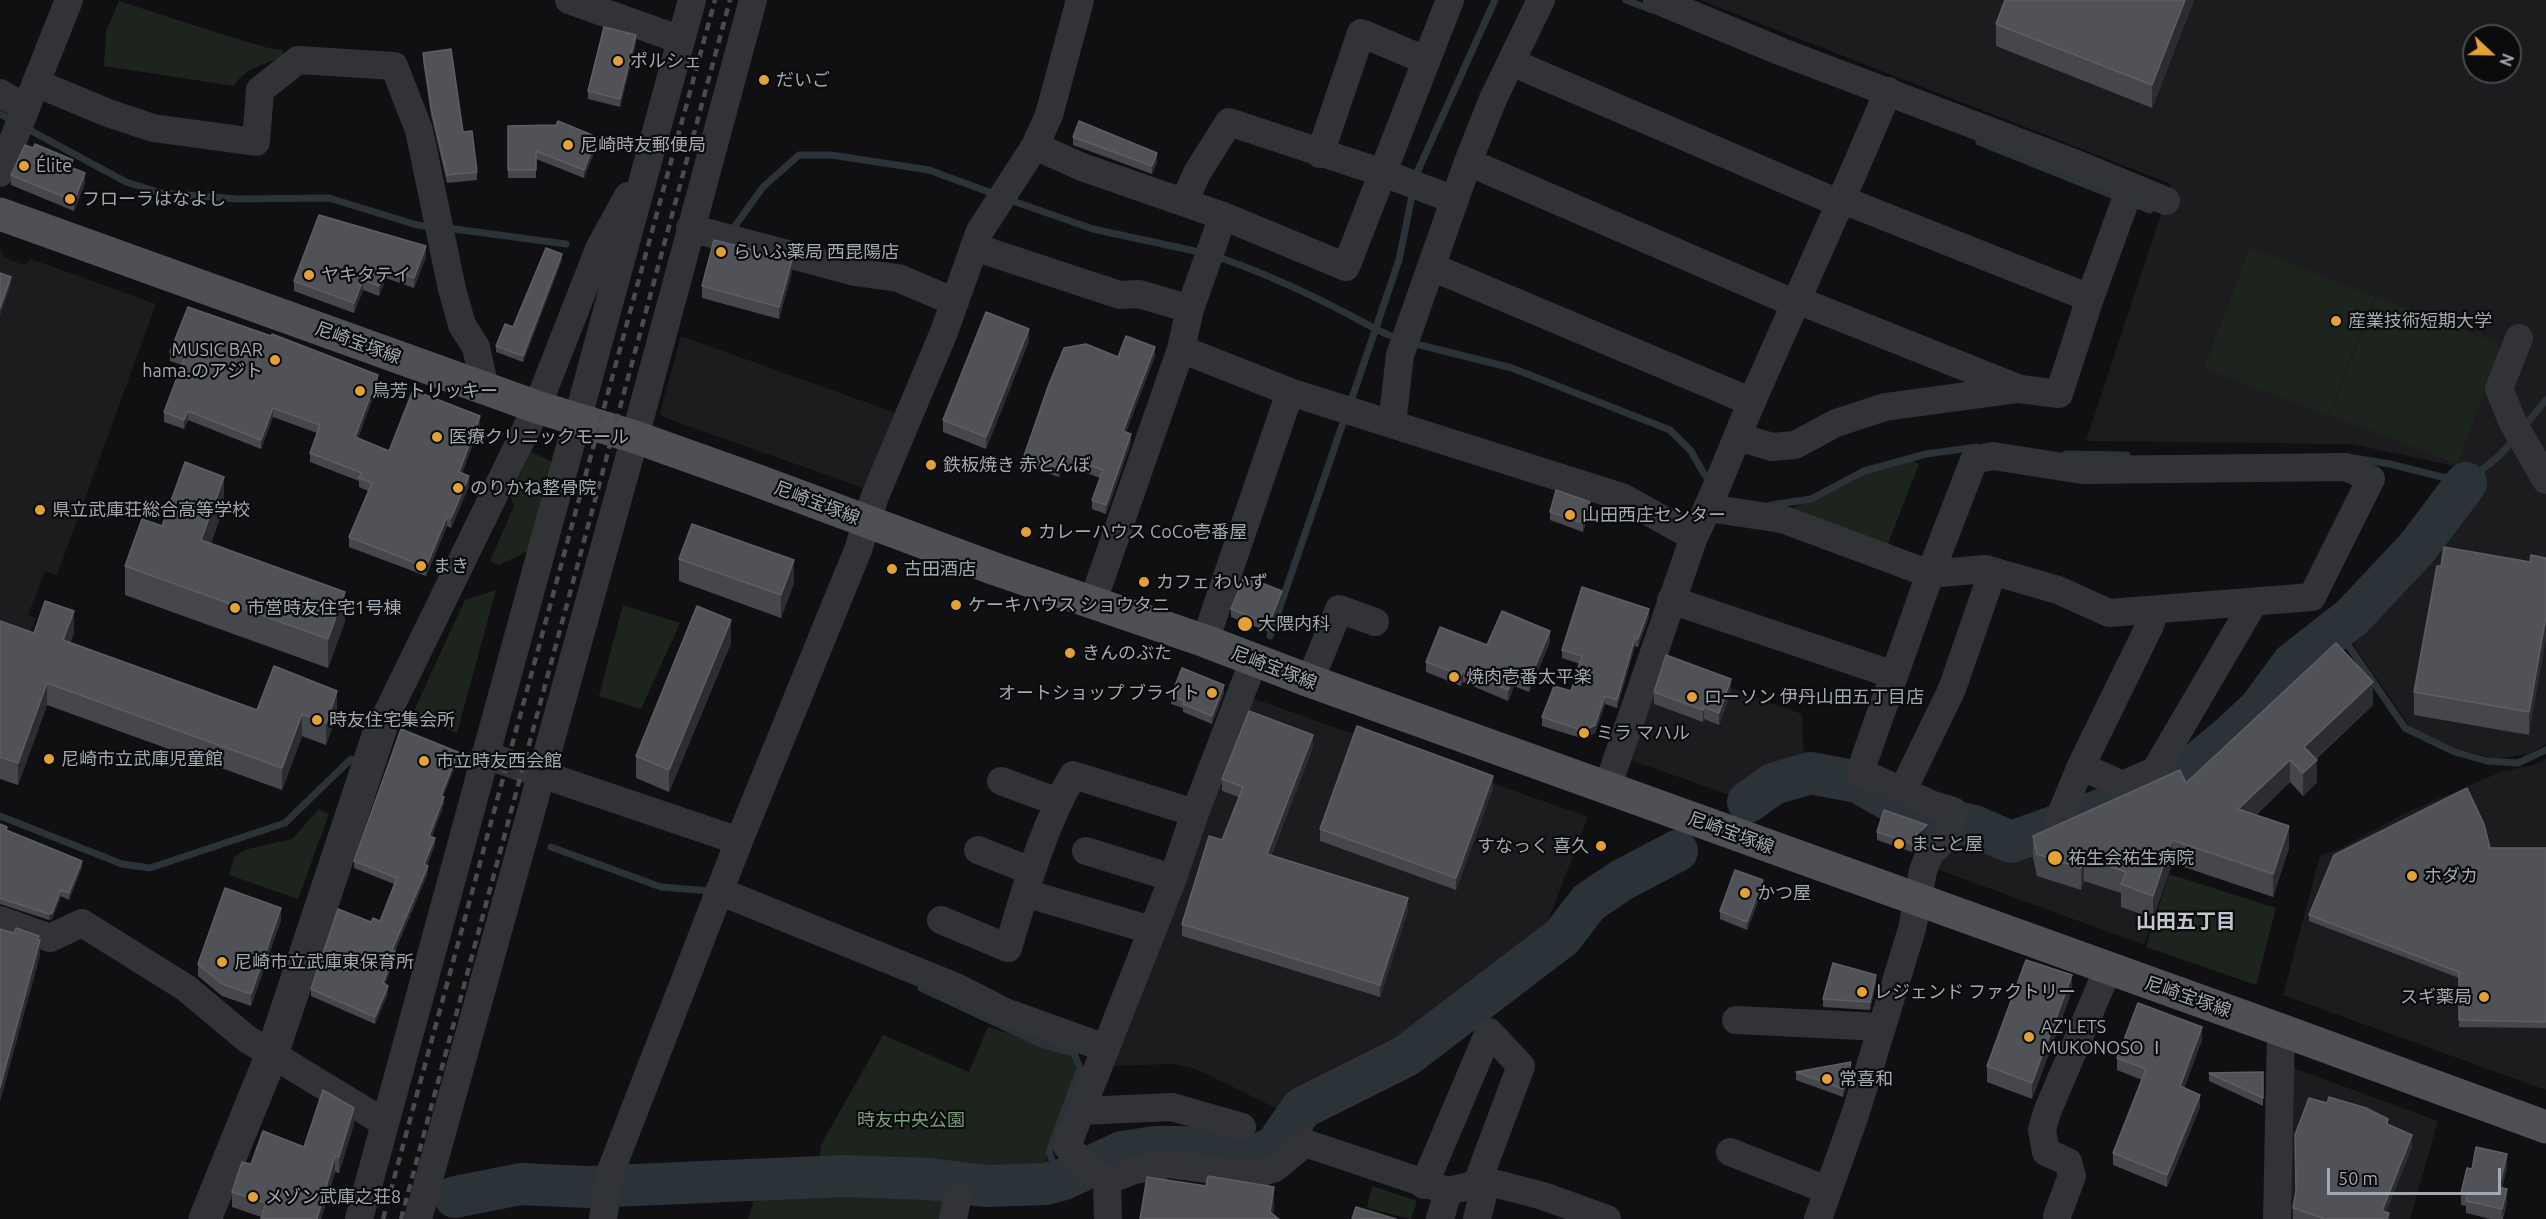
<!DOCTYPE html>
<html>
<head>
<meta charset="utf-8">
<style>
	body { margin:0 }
	#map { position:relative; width:2546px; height:1219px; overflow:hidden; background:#101012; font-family:Ubuntu,sans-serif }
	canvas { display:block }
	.north { position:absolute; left:2462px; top:24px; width:60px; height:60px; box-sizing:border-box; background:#0b0b0c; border:2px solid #474a4e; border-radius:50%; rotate:112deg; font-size:16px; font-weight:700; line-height:24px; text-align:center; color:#a2a8b1 }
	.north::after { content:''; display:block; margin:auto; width:21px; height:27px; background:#e4a136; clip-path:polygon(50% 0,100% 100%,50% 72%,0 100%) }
	.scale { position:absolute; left:2327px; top:1168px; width:174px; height:27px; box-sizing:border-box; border:3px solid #a2a8b1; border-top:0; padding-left:8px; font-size:18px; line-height:21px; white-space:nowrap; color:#a2a8b1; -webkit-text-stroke:4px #0b0b0c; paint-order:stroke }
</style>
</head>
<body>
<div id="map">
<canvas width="2546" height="1219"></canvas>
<div class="north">N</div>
<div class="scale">50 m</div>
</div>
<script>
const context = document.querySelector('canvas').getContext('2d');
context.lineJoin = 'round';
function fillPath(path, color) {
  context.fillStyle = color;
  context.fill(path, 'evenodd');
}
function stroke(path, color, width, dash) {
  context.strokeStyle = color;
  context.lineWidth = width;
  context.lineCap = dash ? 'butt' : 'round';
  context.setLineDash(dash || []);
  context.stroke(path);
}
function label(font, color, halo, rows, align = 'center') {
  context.font = font + ' Ubuntu,"Noto Sans JP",sans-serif';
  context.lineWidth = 4.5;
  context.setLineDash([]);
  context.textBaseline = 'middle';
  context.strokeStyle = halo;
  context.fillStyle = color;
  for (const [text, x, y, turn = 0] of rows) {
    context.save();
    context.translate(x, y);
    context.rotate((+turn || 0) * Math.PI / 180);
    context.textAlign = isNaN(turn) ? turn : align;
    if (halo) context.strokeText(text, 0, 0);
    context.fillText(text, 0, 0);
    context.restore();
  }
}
fillPath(new Path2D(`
	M1700,0H2546V744L2528,754L2496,759L2459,749L2411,728L2346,634L2480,486L2464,468L2351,444L2086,441L2171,184ZM2474,36H2510V72H2474Z
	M0,248L5,258L23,265L31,259L156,304L57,575L45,571L28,615L36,618L22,653L0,734Z
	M681,336L899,414L869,490L663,417L660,413Z
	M1662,663L1802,714L1804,765L1785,769L1768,776L1738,798L1628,759Z
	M1249,697L1588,817L1542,936L1381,1063L1303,1092L1286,1113L1196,1069L1173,1064L1110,1066Z
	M2546,759V1090L2283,995L2320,856L2341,848L2408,812L2503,771L2534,765Z
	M2199,775L2203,779L2144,945L1931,867L1956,827L2018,850Z
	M2288,1066L2438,1121L2410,1219H2284Z`), '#1c1c1e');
fillPath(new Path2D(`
	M119,1L224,35L268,48L283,50L282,58C265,63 242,70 234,86L104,66L106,31Z
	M2250,248L2374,296L2328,416L2204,368Z
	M2376,296L2497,343L2501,350L2457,464L2330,415Z
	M531,452L555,463L532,549L499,565L490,561L514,506L510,496Z
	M1912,460L1919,464L1885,551L1791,509L1866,472Z
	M496,590L457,733L412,715L465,600Z
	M623,605L680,623L641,709L599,696Z
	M319,809L329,814L298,899L229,875L234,857L248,849L292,839Z
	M2169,874L2276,908L2256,985L2146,947Z
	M988,1027L1072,1053L1076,1068L1046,1157L1051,1175L988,1177L953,1171L943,1219H748L758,1188L817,1184L821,1145L883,1035L969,1072Z
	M1372,1186L1417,1201L1411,1219L1367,1208Z`), '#1d241d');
stroke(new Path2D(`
	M1626,0L1652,10
	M0,114L13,121
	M26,128L126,182L161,193L238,199L329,198L417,225L433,227
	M1979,142L2119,198
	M1415,177L1495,0
	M1007,199L1093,229L1204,253
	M2133,204L2150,210
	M735,226L763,187L799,155H831L929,170L997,195
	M447,228L566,244
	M1215,256C1257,270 1301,290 1340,310C1360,320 1378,332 1399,339
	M1412,343L1512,368L1670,430L1691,451L1704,474L1711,482
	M1350,404L1399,260L1413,191
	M2523,428L2546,400
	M2066,454L2127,455
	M2354,458L2390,464L2466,483L2500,455L2514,439
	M1771,505L1811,499L1864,471L1926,454L1977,447
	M2337,629L2405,728L2455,752L2487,761L2518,763L2546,750
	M1270,636L1345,417
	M0,816L122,864L150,868L285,823L351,759
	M551,847L661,887L710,891
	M921,988L1041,1044L1074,1053L1080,1068L1049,1152L1060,1180`), '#2b3339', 7);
stroke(new Path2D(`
	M1748,802L1773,784L1810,773L1858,782L1895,803L1935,817L1974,826L2011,842L2157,790L2199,762L2229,737L2260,708L2293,663L2352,617L2417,548L2466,483
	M455,1197L521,1184L587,1187L844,1176L929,1179L985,1186L1046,1184L1064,1179L1122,1152L1155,1147H1183L1256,1155L1275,1147L1302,1108L1406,1056L1562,937L1589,902L1622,880L1677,851`), '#2b3339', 42);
stroke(new Path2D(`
	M569,0L681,40
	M1657,0L1782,52L2069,161L2166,201
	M1511,62L1841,204
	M36,83L108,113L153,128L256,142L260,90L298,60L394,66L419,130L452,289L462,325L476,347L485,388
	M0,93L25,108
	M1035,146L1082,167L1223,216L1346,267L1450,0
	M1320,154L1361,33L1425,60
	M1468,162L1796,304
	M0,173L69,0
	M1843,200L2090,298
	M1184,202L1197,173L1229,122L1383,173L1455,200
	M690,228L855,272L898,278L955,302
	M974,247L1120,295L1139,294L1190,309
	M1432,267L1752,402
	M1797,300L2020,389L2059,394L2090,298L2130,188
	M2519,338L2499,389L2513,423L2546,480
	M1181,349L1290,392L1622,497L1694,537
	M1392,424L1400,355L1468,162L1493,99L1541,0
	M1738,437L1772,447L1795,445L1836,423L1885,407L2018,389
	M1708,508L1782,519L1930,574L1985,569L2058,590L2109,613L2312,597L2371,479L2346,467L2082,470L1993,456L1974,460L1930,574L1860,772L1933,805L1953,811L1951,833L1929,854L1923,871L1912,929L1855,1115L1818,1219
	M1671,600L1894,675
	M1092,604L1181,349L1190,309L1223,216
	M1205,641L1290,392
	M1254,660L1195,813L1173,878L1067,1146L1091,1171L1107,1181L1134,1170L1169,1164L1252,1175L1275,1168L1305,1143L1448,1191L1482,1183L1488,1186L1497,1184L1543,1196L1607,1219
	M1310,681L1339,609L1375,622
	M382,724L537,407L599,249L628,196
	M485,755L739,841
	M2081,766L2122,785L2155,771L2254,602
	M1001,781L1058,802
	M1607,788L1694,537C1716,492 1733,445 1753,399C1798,296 1845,195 1888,91
	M1902,792L1952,689L1993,571
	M2059,819L2081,766L2151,623L2149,610
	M978,850L1031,871
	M1086,851L1173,878
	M719,891L956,987L1005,1012L1105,1048
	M1025,893L1151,930
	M0,920L50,938L82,923L186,988L247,1039L385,1123
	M941,920L1008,948C1026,889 1042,829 1073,775L1195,813
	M1736,1020L1882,1027
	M1081,1111L1172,1107L1242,1127
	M1730,1152L1827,1190
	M1107,1181L1108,1219
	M1424,1185L1489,1032L1521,1066L1479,1178L1484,1191L1477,1219
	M2057,1216L2072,1176L2068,1162L2046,1152L2042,1130L2047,1112L2108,969
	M359,1219L692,0
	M418,1219L635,437L753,0
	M603,1219L610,1173L739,841L858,550L875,496L944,332L980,231L1035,146L1049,115L1080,0
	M953,1219L958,1196
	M1440,1219L1448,1191
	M2277,1219L2281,1030`), '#323336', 28);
stroke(new Path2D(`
	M205,1219L272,1054L382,724`), '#323336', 33);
stroke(new Path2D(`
	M0,214L537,407L635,437L753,479L995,569L1205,641L1310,681L2281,1030L2546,1127`), '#4e5055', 33);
stroke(new Path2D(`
	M383,1219L715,0
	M401,1219L730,0`), '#494b4f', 4.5, [8, 6]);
fillPath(new Path2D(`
	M2194,0L2152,108L1996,46V24Z
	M636,43L620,107L588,99V91Z
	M423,53L477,172V180L447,183L431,115L423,61Z
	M508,126L597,145L584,178L536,159V178H508Z
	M1073,137L1157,162L1152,174L1073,145Z
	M73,168L85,183L74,211L11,185V175Z
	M426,257L414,288L386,278L379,296L363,290L354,313L294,291V281Z
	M562,260L523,362L496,352V346L513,327Z
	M792,272L779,319L702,298V286Z
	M1029,341L986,449L943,432V420Z
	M170,352L378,384L358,438L389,451L480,425L462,473L469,486L451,528L447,526L426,576L349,547V537L368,491L359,487V481L310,462V453L317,433L273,417L261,449L188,420L184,429L164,422V412L182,365L170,361Z
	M1155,356L1126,432L1131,443L1106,514L1092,509V500L1100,478L1063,464L1059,477L1024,465V456L1118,357Z
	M224,506L211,543L345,621L328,668L125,595V566L162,526Z
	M1590,510L1583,532L1550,520V512Z
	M679,559L794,583L781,618L679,581Z
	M2530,562L2529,735L2414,715V692L2441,566Z
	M1282,599L1269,632L1231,617V609Z
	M1649,617L1638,647L1635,646L1617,708L1605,704L1595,733L1584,739L1542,726V717L1571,691L1580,664L1562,658V650Z
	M0,621L34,633H74L70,643L257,710L337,714L326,745L302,736L282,790L47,705L18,785L0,779Z
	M1550,642L1529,692L1514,686L1508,701L1463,682L1461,686L1426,672V662L1487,645Z
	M731,643L669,792L636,778V756Z
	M1731,691L1719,725L1704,719L1703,722L1654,704V692Z
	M1224,693L1212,724L1183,712V708L1171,704V696Z
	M2373,705L2316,759L2317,782L2303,796L2290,782L2256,815L2289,848L2273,897L2172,863L2153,918L2121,907V893L2084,881L2081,890L2037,876L2033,858V836L2186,783Z
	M1313,747L1271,856L1408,910L1380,997L1182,936V924L1222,840L1239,797L1222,791V779Z
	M458,759L443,796L444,804L432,836L435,845L427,865L428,873L395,951V958L385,984L388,993L375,1024L311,996V989L371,922L380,921L394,884L354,868V861Z
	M1493,788L1456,890L1320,841V829Z
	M0,824L7,830L82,867L69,900L61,896L52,919L49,920L0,904Z
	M1877,832L1927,833L1917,842L1912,852L1877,840Z
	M2490,848H2546V1028L2459,1027V978L2309,921V915Z
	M1763,889L1747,930L1720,919V911Z
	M281,920L251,1006L222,996L198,976V964Z
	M1876,983L1870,1010L1823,1007V999Z
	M2072,991L2032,1099L1987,1082V1066Z
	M2202,1040L2184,1088L2200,1107L2167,1187L2113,1165V1153L2142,1080L2117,1070V1058Z
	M1851,1071L1843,1097L1796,1080V1072Z
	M2263,1072V1106L2209,1081V1073Z
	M354,1124L339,1173L335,1172L321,1219H261V1217L232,1207V1192L251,1164L304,1147Z
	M2388,1125L2412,1147L2386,1212L2389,1219H2293V1208Z
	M2507,1166L2502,1188L2507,1201L2503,1219H2491L2466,1213V1206L2461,1205V1193L2472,1169Z`), '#46474d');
fillPath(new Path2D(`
	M2185,0H2194L2152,108V85Z
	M636,35V43L620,107V99Z
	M597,137V145L584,178V170Z
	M1157,153V162L1152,174V166Z
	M85,173V183L74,211V201Z
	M426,246V257L414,288V278Z
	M562,254V260L523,362V356Z
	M792,260V272L779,319V307Z
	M386,268V278L379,296V286Z
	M11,277V285L0,316V308Z
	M363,280V290L354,313V303Z
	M1029,329V341L986,449V437Z
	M1155,347V356L1123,440V431Z
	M378,375V384L355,446V437Z
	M273,408V417L261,449V440Z
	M188,411V420L184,429V420Z
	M480,416V425L459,481V472Z
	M1131,434V443L1106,514V505Z
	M1063,455V464L1059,477V468Z
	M469,476V486L451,528V518Z
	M224,477V506L201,569V540Z
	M1590,502V510L1583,532V523Z
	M447,517V526L426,576V567Z
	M794,560V583L781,618V595Z
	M1282,591V599L1269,632V624Z
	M345,592V621L328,668V639Z
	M1649,609V617L1638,647V639Z
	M74,611V633L63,663V640Z
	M2546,616V638L2529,735V712Z
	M731,620V643L669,792V770Z
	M1550,631V642L1529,692V681Z
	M1635,638V646L1617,708V700Z
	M1463,671V682L1461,686V675Z
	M1514,675V686L1508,701V690Z
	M1731,679V691L1719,725V713Z
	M2373,682V705L2304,769V747Z
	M47,683V705L18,785V763Z
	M1224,685V693L1212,724V716Z
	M337,691V714L326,745V723Z
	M1605,696V704L1595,733L1584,739V731Z
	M1704,707V719L1703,722V710Z
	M302,714V736L282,790V768Z
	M1313,735V747L1267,866V854Z
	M458,752V759L441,802V796Z
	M2290,760V782L2238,831V809Z
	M2317,760V782L2303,796V773Z
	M1493,776V788L1456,890V878Z
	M444,797V804L429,843V836Z
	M1927,825V833L1917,842L1912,852V844L1917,834Z
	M2289,826V848L2273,897V874Z
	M435,838V845L424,871V864Z
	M2172,840V863L2153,918V896Z
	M2084,858V881L2081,890V868Z
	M82,861V867L69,900V893Z
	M428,866V873L392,957V950Z
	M1763,880V889L1747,930V922Z
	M61,890V896L52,919L49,920V914Z
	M1408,898V910L1380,997V985Z
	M281,908V920L251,1006V994Z
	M39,936V946L40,940V956L0,1102V1087Z
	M395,951V958L383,990V983Z
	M1876,975V983L1870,1010V1002Z
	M2072,975V991L2032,1099V1083Z
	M388,986V993L375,1024V1017Z
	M2202,1027V1040L2180,1099V1086Z
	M1851,1062V1071L1843,1097V1089Z
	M2200,1095V1107L2167,1187V1175Z
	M354,1108V1124L339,1173V1157Z
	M2412,1135V1147L2383,1219L2382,1211Z
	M2507,1154V1166L2499,1199V1187Z
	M335,1156V1172L321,1219H317Z
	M1274,1187V1209L1272,1219L1270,1212Z
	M2507,1189V1201L2502,1219V1209Z`), '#2c2d31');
const building = new Path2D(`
	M2005,0H2185L2152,85L1996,24Z
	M604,27L636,35L620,99L588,91Z
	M451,49L463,132L472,131L477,172L447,175L431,107L423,53Z
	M558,121L597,137L584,170L536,151V170H508V126L556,125Z
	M1079,121L1157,153L1152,166L1073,137Z
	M35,144L73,160L70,167L85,173L74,201L11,175L25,145L33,148Z
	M319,215L426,246L414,278L386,268L379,286L363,280L354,303L294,281Z
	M714,240L792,260L779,307L702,286Z
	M546,248L562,254L523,356L496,346L505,324L513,327Z
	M0,273L11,277L0,308Z
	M188,307L271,336L272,334L378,375L355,437L389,451L413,390L480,416L459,472L469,476L451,518L447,517L426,567L349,537L372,483L359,478L362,473L310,453L320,425L273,408L261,440L188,411L184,420L164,412L185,357L170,352Z
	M986,312L1029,329L986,437L943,420Z
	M1126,336L1155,347L1123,431L1131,434L1106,505L1092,500L1103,470L1063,455L1059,468L1024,456L1049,384L1064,348L1086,344L1118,357Z
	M185,462L224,477L201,540L345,592L328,639L125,566L142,519L162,526Z
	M1556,490L1590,502L1583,523L1550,512Z
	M692,524L794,560L781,595L679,559Z
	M2444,547L2530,562L2531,555L2546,558V616L2529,712L2414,692L2437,566H2441Z
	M1244,576L1282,591L1269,624L1231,609Z
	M1582,587L1649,609L1638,639L1635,638L1617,700L1605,696L1595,725L1584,731L1542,717L1554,686L1571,691L1582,656L1562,650Z
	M45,601L74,611L63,640L257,710L274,666L337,691L326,723L302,714L282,768L47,683L18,763L0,757V621L34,633Z
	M697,606L731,620L669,770L636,756Z
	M1502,611L1550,631L1529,681L1514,675L1508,690L1463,671L1461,675L1426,662L1440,627L1487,645Z
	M2336,643L2373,682L2304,747L2317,760L2303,773L2290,760L2238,809L2289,826L2273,874L2172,840L2153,896L2121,884L2126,872L2084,858L2081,868L2037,854L2033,836L2180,770L2186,783Z
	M1666,655L1731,679L1719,713L1704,707L1703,710L1654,692Z
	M1182,668L1224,685L1212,716L1183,704L1184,701L1171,696Z
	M1249,711L1313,735L1267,854L1408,898L1380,985L1182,924L1209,836L1222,840L1243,787L1222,779Z
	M1357,726L1493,776L1456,878L1320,829Z
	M401,729L458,752L441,796L444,797L429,836L435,838L424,864L428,866L392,950L395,951L383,983L388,986L375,1017L311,989L338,909L371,922L373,918L380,921L397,878L354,861Z
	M2467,788L2484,824L2490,848H2546V1022L2459,1020V972L2309,915L2334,855Z
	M1884,810L1927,825L1917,834L1912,844L1877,832Z
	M0,824L7,827L6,830L82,861L69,893L61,890L52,913L49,914L0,898Z
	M1735,870L1763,880L1747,922L1720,911Z
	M225,888L281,908L251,994L222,984L198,964Z
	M16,928L39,936L37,939L40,940L0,1087V929L14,933Z
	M2026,960L2072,975L2032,1083L1987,1066Z
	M1833,963L1876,975L1870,1002L1823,999Z
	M2138,1003L2202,1027L2180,1086L2200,1095L2167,1175L2113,1153L2146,1069L2117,1058Z
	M1851,1062L1843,1089L1796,1072Z
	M2263,1072V1098L2209,1073Z
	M323,1090L354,1108L339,1157L335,1156L317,1219H261L266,1203L232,1192L242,1162L251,1164L263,1131L304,1147Z
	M2329,1097L2366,1108L2388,1119L2387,1124L2412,1135L2382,1211L2389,1213L2387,1219H2325L2293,1208L2296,1191L2295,1135L2309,1098L2327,1103Z
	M2476,1147L2507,1154L2499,1187L2507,1189L2502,1209L2466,1201L2467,1194L2461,1193L2467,1168L2472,1169Z
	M1208,1176L1274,1187L1270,1212L1279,1219H1140L1147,1177L1206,1186Z
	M1356,1207L1396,1219H1352Z`);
fillPath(building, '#505257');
stroke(building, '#5d5f65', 1.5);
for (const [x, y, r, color] of [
	[618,61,6,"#e4a136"],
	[764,80,6,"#e4a136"],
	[568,145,6,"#e4a136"],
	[24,166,6,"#e4a136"],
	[70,199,6,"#e4a136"],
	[721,252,6,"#e4a136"],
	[309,275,6,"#e4a136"],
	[2336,321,6,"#e4a136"],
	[275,360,6,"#e4a136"],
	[360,391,6,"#e4a136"],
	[437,437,6,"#e4a136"],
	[931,465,6,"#e4a136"],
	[458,488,6,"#e4a136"],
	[40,510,6,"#e4a136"],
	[1570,515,6,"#e4a136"],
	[1026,532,6,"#e4a136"],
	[421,566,6,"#e4a136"],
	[892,569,6,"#e4a136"],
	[1144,582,6,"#e4a136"],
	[956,605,6,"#e4a136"],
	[235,608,6,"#e4a136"],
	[1245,624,8,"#e4a136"],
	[1070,653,6,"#e4a136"],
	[1454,677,6,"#e4a136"],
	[1212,693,6,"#e4a136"],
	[1692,697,6,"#e4a136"],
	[317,720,6,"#e4a136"],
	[1584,733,6,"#e4a136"],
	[49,759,6,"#e4a136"],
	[424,761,6,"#e4a136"],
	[1899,844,6,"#e4a136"],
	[1601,846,6,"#e4a136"],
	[2055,858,8,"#e4a136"],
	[2412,876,6,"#e4a136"],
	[1745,893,6,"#e4a136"],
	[222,962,6,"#e4a136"],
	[1862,992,6,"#e4a136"],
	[2484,997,6,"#e4a136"],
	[2029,1037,6,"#e4a136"],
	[1827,1079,6,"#e4a136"],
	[253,1197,6,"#e4a136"]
]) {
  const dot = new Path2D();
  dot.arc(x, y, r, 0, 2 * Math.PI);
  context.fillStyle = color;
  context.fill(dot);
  stroke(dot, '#0b0b0c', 2);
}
label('18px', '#a2a8b1', '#0b0b0c', [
	["ポルシェ",630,61],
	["だいご",776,80],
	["尼崎時友郵便局",580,145],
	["Élite",36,166],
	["フローラはなよし",82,199],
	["らいふ薬局 西昆陽店",733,252],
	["ヤキタテイ",321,275],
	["産業技術短期大学",2348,321],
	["MUSIC BAR",263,350,"right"],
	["hama.のアジト",263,371,"right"],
	["鳥芳トリッキー",372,391],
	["医療クリニックモール",449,437],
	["鉄板焼き 赤とんぼ",943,465],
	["のりかね整骨院",470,488],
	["県立武庫荘総合高等学校",52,510],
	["山田西庄センター",1582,515],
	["カレーハウス CoCo壱番屋",1038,532],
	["まき",433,566],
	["古田酒店",904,569],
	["カフェ わいず",1156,582],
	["ケーキハウス ショウタニ",968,605],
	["市営時友住宅1号棟",247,608],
	["大隈内科",1258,624],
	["きんのぶた",1082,653],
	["焼肉壱番太平楽",1466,677],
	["オートショップ ブライト",1200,693,"right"],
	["ローソン 伊丹山田五丁目店",1704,697],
	["時友住宅集会所",329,720],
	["ミラ マハル",1596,733],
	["尼崎市立武庫児童館",61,759],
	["市立時友西会館",436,761],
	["まこと屋",1911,844],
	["すなっく 喜久",1589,846,"right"],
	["祐生会祐生病院",2068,858],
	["ホダカ",2424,876],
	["かつ屋",1757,893],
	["尼崎市立武庫東保育所",234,962],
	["レジェンド ファクトリー",1874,992],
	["スギ薬局",2472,997,"right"],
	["AZ'LETS",2041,1027],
	["MUKONOSO Ⅰ",2041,1048],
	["常喜和",1839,1079],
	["メゾン武庫之荘8",265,1197]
], 'left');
label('18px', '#a2a8b1', '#0b0b0c', [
	["尼崎宝塚線",358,343,20],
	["尼崎宝塚線",817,503,21],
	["尼崎宝塚線",1274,668,21],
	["尼崎宝塚線",1731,833,20],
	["尼崎宝塚線",2188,997,19]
]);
label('18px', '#7b9b7b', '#0b0b0c', [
	["時友中央公園",911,1120]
]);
label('bold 20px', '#c3c6ce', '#0b0b0c', [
	["山田五丁目",2186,921]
]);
</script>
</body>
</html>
